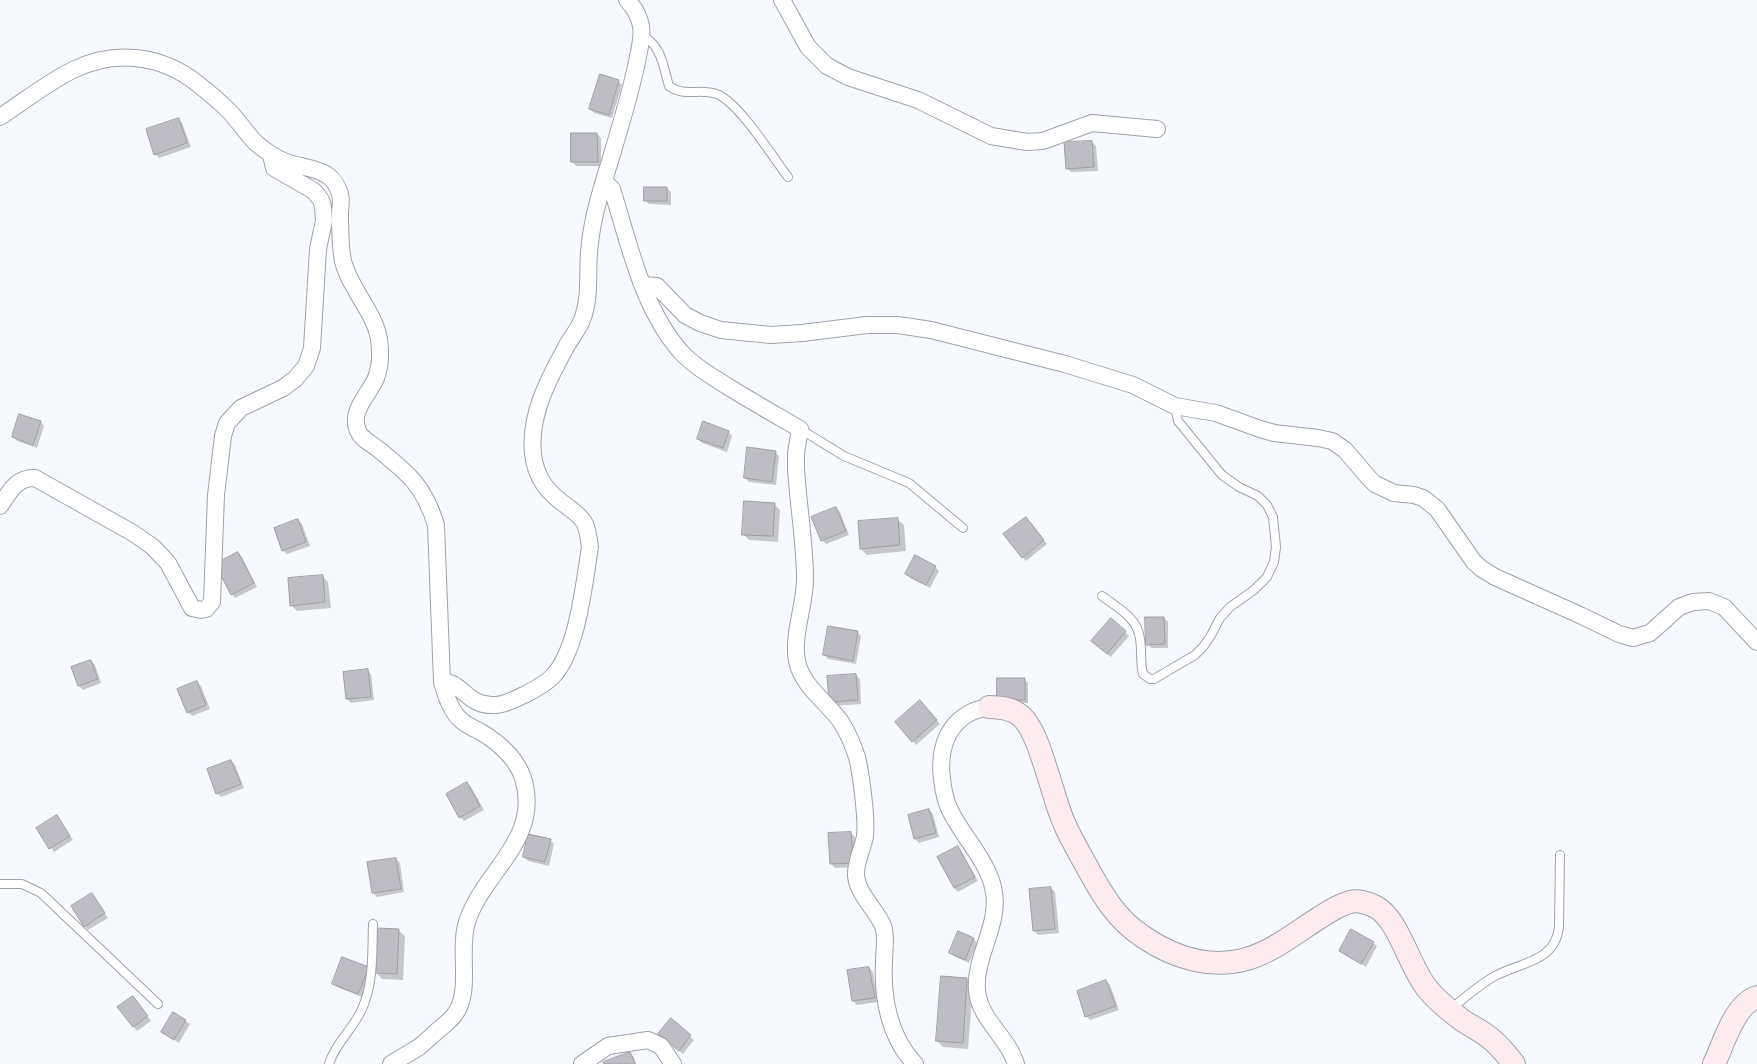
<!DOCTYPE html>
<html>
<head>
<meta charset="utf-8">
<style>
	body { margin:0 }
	canvas { display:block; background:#f6f9fe }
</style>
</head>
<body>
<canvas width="1757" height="1064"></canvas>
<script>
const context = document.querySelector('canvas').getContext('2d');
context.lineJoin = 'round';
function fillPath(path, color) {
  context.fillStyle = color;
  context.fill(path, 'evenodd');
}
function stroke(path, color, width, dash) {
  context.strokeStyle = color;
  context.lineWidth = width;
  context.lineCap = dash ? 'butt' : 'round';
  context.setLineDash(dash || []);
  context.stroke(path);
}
fillPath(new Path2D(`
	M618,81L622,85L612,118L594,113L590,109Z
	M178,119L182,123L191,147L159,158L155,154Z
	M572,134H597L601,138V166H576L572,162Z
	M1092,142L1096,146L1098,171L1071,172L1067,168Z
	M667,188L671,192V205L649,204L645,200Z
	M41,422L44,426L37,448L17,441L13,437Z
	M728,432L732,436L727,452L702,443L698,439Z
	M775,452L779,456L776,485L749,482L745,478Z
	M774,504L780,510L778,542L749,540L743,534Z
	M836,508L840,512L849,535L826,544L822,540Z
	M897,519L904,525L906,551L867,555L861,549Z
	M298,520L302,524L310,546L287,554L283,550Z
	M1030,522L1047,544L1026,561L1022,557Z
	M238,553L242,557L257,587L235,598L232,594Z
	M935,567L939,571L930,588L910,578L906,574Z
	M322,576L328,582L331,608L297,611L291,605Z
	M1164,618L1168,622V648H1151L1147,644Z
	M1111,619L1129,636L1111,657L1096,645Z
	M857,632L861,636L856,664L828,659L824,655Z
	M91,661L95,665L101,683L83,690L79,686L72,667Z
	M367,670L371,674L374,700L351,703L347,699Z
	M856,675L860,679L861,704L834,706L828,677Z
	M1024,679L1028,683V703H1002Z
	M197,682L201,686L210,709L192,716L188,712Z
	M924,706L940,724L916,745L913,741Z
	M231,761L235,765L244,788L221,797L217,793Z
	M467,783L471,787L484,810L464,821L460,817Z
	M929,810L933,814L939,837L919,843L915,839L909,815Z
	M57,816L73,840L54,852L37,828Z
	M851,833L855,837L857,867L835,868L831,864Z
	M550,840L554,844L549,866L528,861L524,857Z
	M958,847L961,851L978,881L958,892L954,888Z
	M396,859L400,863L404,892L377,897L373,893Z
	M1051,888L1055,892L1059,933L1038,935L1034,931Z
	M91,894L108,918L88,930L85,926Z
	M398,930L405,936L403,980L382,979L376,972Z
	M959,933L974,939L977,943L969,963L954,956L950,952Z
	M1373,943L1377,946L1366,967L1340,951Z
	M343,958L372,972L362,997L337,987L333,983Z
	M869,968L873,972L878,1002L857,1005L853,1001L849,971Z
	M967,979L973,985L968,1049L943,1047L937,1041Z
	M1106,981L1110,985L1119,1010L1090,1020L1086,1016Z
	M136,1001L151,1021L137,1031L119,1007Z
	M174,1013L190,1024L179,1043L163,1032Z
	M671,1020L694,1040L683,1054L663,1038Z
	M630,1053L634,1057L636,1064H605Z`), '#0003');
const building = new Path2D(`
	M600,74L619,80L609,115L589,109Z
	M179,118L187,143L154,155L146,129Z
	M571,133H597L598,162H571Z
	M1092,141L1094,167L1066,169L1064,142Z
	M644,187H667V201H644Z
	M19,414L41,421L33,445L12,437Z
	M703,421L729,431L723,448L697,439Z
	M747,447L776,451L772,482L744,478Z
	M744,501L775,503L773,536L742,535Z
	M836,507L846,531L821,541L811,517Z
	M1026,517L1044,540L1022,558L1003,534Z
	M898,518L900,545L860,549L858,521Z
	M298,519L306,542L282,551L274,528Z
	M238,552L254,583L231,595L215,564Z
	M915,555L936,566L926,585L905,574Z
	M323,575L325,602L290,606L288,578Z
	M1145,617H1164L1165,644L1146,645Z
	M1111,618L1126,631L1107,654L1091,641Z
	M828,626L858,631L853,661L823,655Z
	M91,660L98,679L78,686L71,667Z
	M368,669L371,697L346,699L343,672Z
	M856,674L858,700L829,702L827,676Z
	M997,678H1025V700H997Z
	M197,681L206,705L187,713L177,689Z
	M920,700L937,720L912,742L895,722Z
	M231,760L241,784L216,794L207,769Z
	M467,782L480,806L459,818L446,794Z
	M929,809L936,833L914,839L908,815Z
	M57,815L70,836L49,849L36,828Z
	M851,832L853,863L830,864L828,833Z
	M528,834L551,839L545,862L523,857Z
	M958,846L975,877L954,888L937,857Z
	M396,858L401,889L372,893L367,862Z
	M1051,887L1055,929L1033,931L1029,889Z
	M92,893L105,913L84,927L71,906Z
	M377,928L399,929L397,974L375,973Z
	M1351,929L1374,942L1361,964L1339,951Z
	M958,931L974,938L965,960L949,953Z
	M342,957L369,967L358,994L332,984Z
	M869,967L875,998L852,1001L847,970Z
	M941,976L967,978L963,1043L936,1041Z
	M1106,980L1116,1006L1085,1017L1077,991Z
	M133,996L148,1016L133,1027L117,1007Z
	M173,1012L186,1020L174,1040L161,1032Z
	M671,1018L691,1035L679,1051L658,1034Z
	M630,1052L635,1064H604L603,1062Z`);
fillPath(building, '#bebdc3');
stroke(building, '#9f9ea4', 1);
const lane = new Path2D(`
	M641,35C662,45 663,66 669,86C685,98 702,87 719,95C741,106 772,156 788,177
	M800,429L844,456L909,483L963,528
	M1102,596C1118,608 1138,618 1140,639C1142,651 1140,663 1143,674L1150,679H1154L1195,655L1203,647L1210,637L1220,618L1230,607L1254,590L1267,577L1274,562L1276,547L1273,517L1267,505L1258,496L1239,487L1222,475L1178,421L1175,406
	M0,884H22L41,893L158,1004
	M1451,1009C1465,997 1479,985 1495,976C1521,962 1555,962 1559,927L1560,855
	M329,1064C335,1044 353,1029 362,1009C374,982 372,953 373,924`);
const street = new Path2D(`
	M782,0L808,47L827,66L848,77L918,100L991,136L1027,142L1043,141L1092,123L1157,129
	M0,117C23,102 48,82 73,70C115,49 162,55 198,84C208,92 219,101 228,110C238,120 246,133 256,143C264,150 276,158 286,162C299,167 315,167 327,175C333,179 338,187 340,194C342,200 340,208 340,214C340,229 340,245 343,261C350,289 374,311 379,339C381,353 381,365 376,378C369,395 349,411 358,431C362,440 371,443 378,449C409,474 424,486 436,525L442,682C446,696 451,712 462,721C468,726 475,729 481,732C499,743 516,757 523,778C542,840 483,871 467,922C458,950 472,992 455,1014C452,1019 446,1023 442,1027C434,1033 427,1041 419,1047C410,1053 400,1058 391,1064
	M604,181L612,189C629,243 642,308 681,352C694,366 711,376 727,386C751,401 776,415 800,429L796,453V468C798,505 805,542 805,579C805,605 792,636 797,661C802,686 827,702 841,722C848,733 853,745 857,757C861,774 867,818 865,836C863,849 855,862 856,876C858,895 876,909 883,926C887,937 884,949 884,961C882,997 889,1037 915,1064
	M643,285L657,286L685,315L700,323L721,330L771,335L802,333L867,325H898L931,330L1065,364L1133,385L1175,406L1216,413L1260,429L1274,433L1318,438L1332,441L1345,450L1369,478L1375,484L1394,493L1414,495L1423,498L1437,509L1474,562L1482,569L1495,577L1582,616L1619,634L1633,638L1650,633L1679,607L1693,602L1709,601L1724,607L1757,642
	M0,506C9,493 16,477 35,478L133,533L153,547L168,563L192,608L201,610L206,609L212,602L216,495L223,436L227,423L241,408L283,388L295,379L306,366L312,348L318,249L324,221L323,207L321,200L314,191L274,168L271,155
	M442,682C461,680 467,707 495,705C505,705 515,699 524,695C534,690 544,685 552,677C578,651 584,583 590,547C589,539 588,531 585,524C581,516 574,512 568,507C548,493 536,479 533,454C529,416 548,380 565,349C570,339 578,330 582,320C592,294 586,269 590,243C593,215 602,187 610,161C620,128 630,95 637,62C639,50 643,38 641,26C639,16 634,7 627,0
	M989,707C969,710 956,719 947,737C941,751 940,764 942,779C943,788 945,799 949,808C961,835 986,858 993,887C1002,924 974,955 977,990C979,1019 1008,1037 1016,1064
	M582,1064L608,1046L648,1040L661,1046L673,1064`);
const secondary = new Path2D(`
	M989,707C1000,707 1011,708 1021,716C1035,729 1043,760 1049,778C1054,793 1058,810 1065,825C1071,839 1079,852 1086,865C1101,893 1116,919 1142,936C1174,958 1212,970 1250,958C1275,950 1298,931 1319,918C1328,912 1339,905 1350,902C1358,900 1369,903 1376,907C1398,919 1409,965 1426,987C1435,999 1450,1011 1462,1020C1472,1027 1482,1031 1491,1039C1500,1046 1507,1055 1514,1064
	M1714,1064C1724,1043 1734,1005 1757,997`);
stroke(lane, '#9fa2a8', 10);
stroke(street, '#9fa2a8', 18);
stroke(secondary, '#9fa2a8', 24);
stroke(lane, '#fff', 8);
stroke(street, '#fff', 16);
stroke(secondary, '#fcebef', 22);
</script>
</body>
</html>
